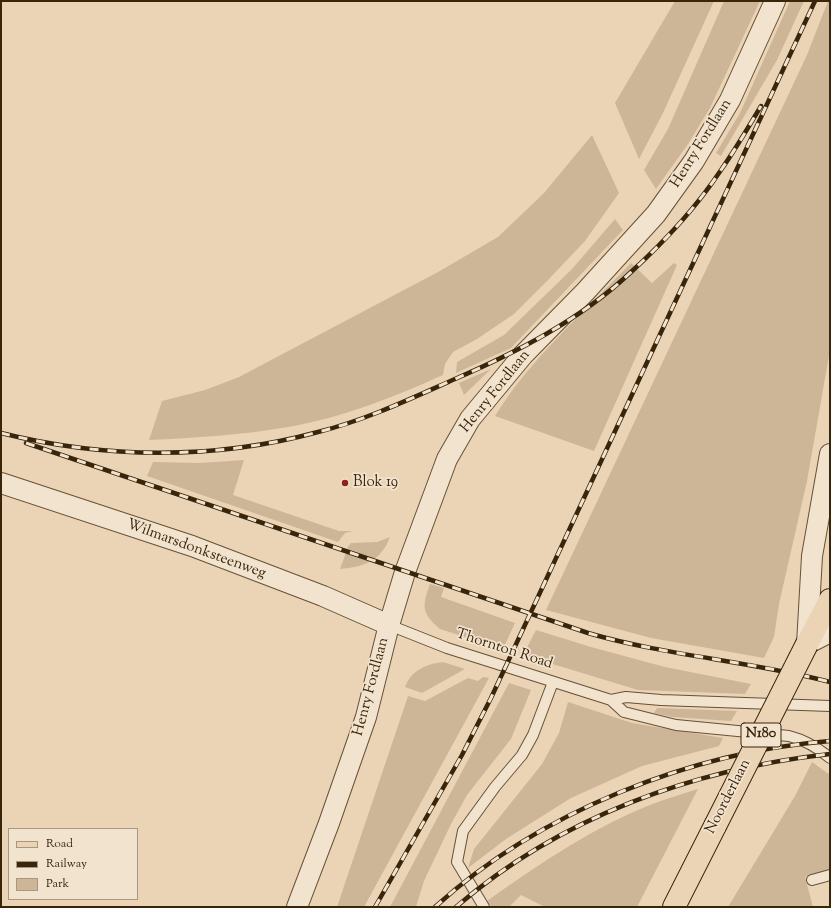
<!DOCTYPE html>
<html>
<head>
<meta charset="utf-8">
<style>
	body { margin:0 }
	#map { position:relative; width:831px; height:908px; overflow:hidden; background:#ebd4b5; font-family:"Sorts Mill Goudy",serif }
	canvas { display:block }
	.frame { position:absolute; inset:0; border:2px solid #38250a; pointer-events:none }
	.legend { position:absolute; left:8px; top:828px; width:130px; height:72px; box-sizing:border-box; background:#f2e3cf; border:1px solid #a89780; margin:0; padding:5px 7px; list-style:none; font-size:12px; color:#38250a }
	.legend li { display:flex; align-items:center; gap:8px; height:20px }
	.legend b { width:20px; border:1px solid #a89780 }
</style>
</head>
<body>
<div id="map">
<canvas width="831" height="908"></canvas>
<div class="frame"></div>
<ul class="legend">
<li><b style="height:5px;background:#ebd4b5"></b>Road</li>
<li><b style="height:5px;background:#38250a"></b>Railway</li>
<li><b style="height:11px;background:#cdb698"></b>Park</li>
</ul>
</div>
<script>
const context = document.querySelector('canvas').getContext('2d');
context.lineJoin = 'round';
function fillPath(path, color) {
  context.fillStyle = color;
  context.fill(path, 'evenodd');
}
function stroke(path, color, width, dash) {
  context.strokeStyle = color;
  context.lineWidth = width;
  context.lineCap = dash ? 'butt' : 'round';
  context.setLineDash(dash || []);
  context.stroke(path);
}
function label(font, color, halo, rows, align = 'center') {
  context.font = font + ' "Sorts Mill Goudy",serif';
  context.lineWidth = 3.5;
  context.setLineDash([]);
  context.textBaseline = 'middle';
  context.strokeStyle = halo;
  context.fillStyle = color;
  for (const [text, x, y, turn = 0] of rows) {
    context.save();
    context.translate(x, y);
    context.rotate((+turn || 0) * Math.PI / 180);
    context.textAlign = isNaN(turn) ? turn : align;
    if (halo) context.strokeText(text, 0, 0);
    context.fillText(text, 0, 0);
    context.restore();
  }
}
fillPath(new Path2D(`
	M675,1H714L663,113L639,159L615,103Z
	M724,1H760L710,108L688,144L656,189L644,170L668,129Z
	M790,1H804L777,60L721,156L716,153L740,113Z
	M828,1H830V350L807,481L779,604L774,637L764,658L651,638L546,610L807,55Z
	M592,135L619,193L585,241L549,279L514,314L477,339L453,352L445,364L443,375C394,397 341,418 288,427C242,435 195,438 149,440L162,401L205,390L239,377L438,272L498,237L544,193Z
	M615,219L623,230L511,348L456,373L457,362L504,335L572,269Z
	M631,263L652,283L674,263L677,265L594,451L495,416C531,358 584,312 631,263Z
	M491,369L464,395L459,383Z
	M244,460L233,495L339,531H353L345,533L338,542L147,476L153,462L200,463Z
	M390,537C381,561 364,567 340,569L348,547L351,543L377,542Z
	M430,584L444,588L441,597L515,623L503,649L440,629C421,613 422,606 430,584Z
	M536,630L591,647L665,667L751,684L745,694L638,690L523,655Z
	M443,662L465,669L422,693L405,687C411,670 427,664 443,662Z
	M483,677L489,678L364,907H337L408,696L425,701L468,678L478,681Z
	M509,683L531,690L511,739L467,795L451,824L424,881L416,907H390Z
	M568,702L632,723L723,738L719,746L642,766L571,798L506,839L468,868L474,849L542,764L559,733Z
	M657,708L737,711L731,721L672,717L654,713Z
	M812,762L830,775V869L805,877L813,907H728L795,796Z
	M698,789L637,907H545L521,895L509,907H492L487,901C539,864 595,826 655,803C669,798 684,793 698,789Z`), '#cdb698');
const lane = new Path2D(`
	M389,625L447,648L611,700L626,697L661,700L830,706
	M611,700L624,712L676,725L789,736C805,740 817,747 830,758
	M812,880L830,875
	M484,907L457,862L463,831L495,787L522,755L533,735L553,682`);
const street = new Path2D(`
	M1,483L192,546L323,596L389,625
	M807,644L812,556L830,454
	M807,644L830,632
	M297,907L329,823L366,717L389,625L405,572L447,459L470,419L523,355L585,292L656,214L694,161L730,100L775,1`);
const primary = new Path2D(`
	M807,644L830,600
	M674,907L715,826`);
stroke(lane, '#655135', 12);
stroke(street, '#655135', 22);
stroke(primary, '#38250a', 24);
stroke(lane, '#f2e3cf', 10);
stroke(street, '#f2e3cf', 20);
stroke(primary, '#ebd4b5', 22);
const rail = new Path2D(`
	M1,433C105,459 215,460 318,432C366,420 410,399 455,379C517,352 580,320 630,273C663,243 696,208 721,170C735,150 748,128 761,106
	M26,443L588,633C667,656 750,661 830,682
	M375,907L462,755L491,698L815,1
	M435,907C539,812 691,752 830,741
	M456,907C560,817 694,769 830,754`);
stroke(rail, '#38250a', 4.5);
stroke(rail, '#f2e3cf', 3, [9]);
const primaryBridge = new Path2D(`
	M715,826L807,644`);
stroke(primaryBridge, '#38250a', 24, []);
stroke(primaryBridge, '#ebd4b5', 22);
for (const [x, y, r, color] of [
	[345,483,4,"#8f2418"]
]) {
  const dot = new Path2D();
  dot.arc(x, y, r, 0, 2 * Math.PI);
  context.fillStyle = color;
  context.fill(dot);
  stroke(dot, '#f2e3cf', 1.5);
}
for (const [x, y, w] of [
	[761,735,40]
]) {
  const box = new Path2D();
  box.roundRect(x - w / 2, y - 12, w, 24, 3);
  context.fillStyle = '#f2e3cf';
  context.fill(box);
  stroke(box, '#38250a', 1);
}
label('bold 14px', '#38250a', null, [
	["N180",761,735]
]);
label('15px', '#38250a', '#f2e3cf', [
	["Henry Fordlaan",702,144,-58],
	["Henry Fordlaan",496,392,-51],
	["Wilmarsdonksteenweg",196,550,20],
	["Thornton Road",504,650,18],
	["Henry Fordlaan",372,687,-75],
	["Noorderlaan",729,797,-63]
]);
label('15px', '#38250a', '#f2e3cf', [
	["Blok 19",353,483]
], 'left');
</script>
</body>
</html>
